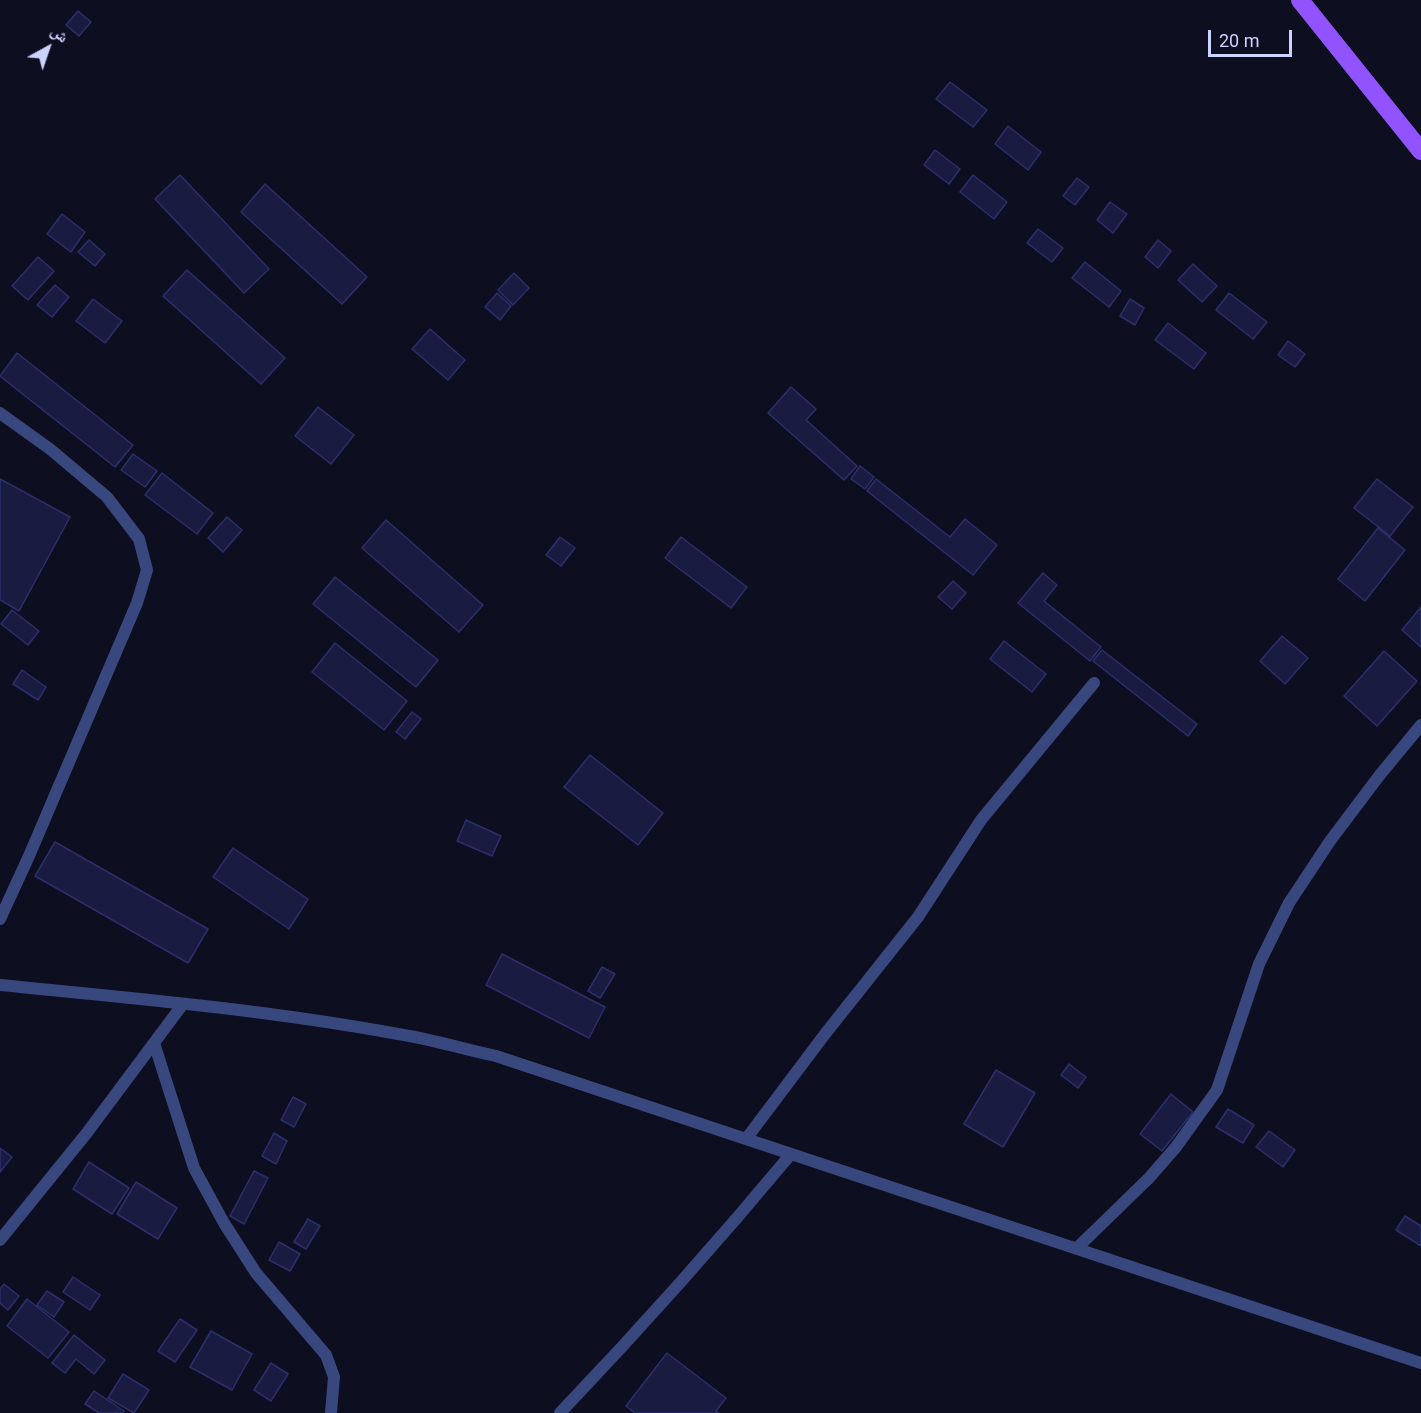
<!DOCTYPE html>
<html>
<head>
<meta charset="utf-8">
<style>
	body { margin:0 }
	#map { position:relative; width:1421px; height:1413px; overflow:hidden; background:#0d0e20; font-family:Roboto,"Noto Naskh Arabic",sans-serif }
	canvas { display:block }
	.north { position:absolute; left:18px; top:18px; width:60px; height:60px; -webkit-text-stroke:4px #0d0e20; paint-order:stroke; rotate:40deg; font-size:16px; font-weight:700; line-height:24px; text-align:center; color:#ccd3ff }
	.north::after { content:''; display:block; margin:auto; width:21px; height:27px; background:#ccd3ff; clip-path:polygon(50% 0,100% 100%,50% 72%,0 100%) }
	.scale { position:absolute; left:1208px; top:30px; width:84px; height:27px; box-sizing:border-box; border:3px solid #ccd3ff; border-top:0; padding-left:8px; font-size:18px; line-height:21px; white-space:nowrap; color:#ccd3ff; -webkit-text-stroke:4px #0d0e20; paint-order:stroke }
</style>
</head>
<body>
<div id="map">
<canvas width="1421" height="1413"></canvas>
<div class="north">ش</div>
<div class="scale">20 m</div>
</div>
<script>
const context = document.querySelector('canvas').getContext('2d');
context.lineJoin = 'round';
function fillPath(path, color) {
  context.fillStyle = color;
  context.fill(path, 'evenodd');
}
function stroke(path, color, width, dash) {
  context.strokeStyle = color;
  context.lineWidth = width;
  context.lineCap = dash ? 'butt' : 'round';
  context.setLineDash(dash || []);
  context.stroke(path);
}
const building = new Path2D(`
	M78,11L91,22L79,36L66,25Z
	M950,82L987,110L973,127L936,99Z
	M1008,126L1041,152L1028,170L995,144Z
	M935,150L960,169L949,184L924,165Z
	M180,175L269,269L244,293L155,199Z
	M973,175L1007,202L994,219L960,192Z
	M1077,178L1089,187L1075,205L1063,196Z
	M265,184L367,277L342,304L241,212Z
	M1110,202L1127,214L1113,233L1097,220Z
	M62,214L85,232L71,252L47,234Z
	M1038,229L1063,248L1052,262L1027,243Z
	M89,240L105,254L95,266L78,252Z
	M1158,240L1171,251L1158,268L1145,257Z
	M38,257L54,271L28,300L12,286Z
	M1085,262L1121,291L1109,307L1072,278Z
	M1193,264L1217,286L1202,302L1178,280Z
	M187,270L285,358L261,384L163,296Z
	M514,273L529,288L513,305L498,290Z
	M55,285L69,297L52,317L37,305Z
	M497,293L511,306L500,320L485,307Z
	M1229,293L1267,322L1253,339L1216,310Z
	M93,299L122,321L105,343L76,321Z
	M1130,299L1144,308L1135,325L1120,316Z
	M1168,323L1206,353L1194,369L1155,340Z
	M430,329L465,360L448,380L412,349Z
	M1288,341L1305,354L1295,367L1278,355Z
	M17,353L133,445L115,467L0,376Z
	M791,387L816,409L806,420L857,466L844,480L768,413Z
	M318,407L354,435L331,464L295,436Z
	M133,454L157,471L145,487L121,470Z
	M860,466L874,477L865,489L851,479Z
	M162,473L213,513L197,534L145,495Z
	M0,479L70,517L19,611L0,600Z
	M876,479L950,537L965,519L997,545L973,575L867,491Z
	M1377,479L1413,507L1390,536L1354,508Z
	M227,517L242,530L223,552L208,538Z
	M386,520L483,605L459,632L362,548Z
	M1378,528L1405,550L1365,601L1338,579Z
	M560,537L575,548L561,566L546,555Z
	M681,537L747,587L731,608L665,558Z
	M1043,573L1057,585L1044,601L1101,647L1090,661L1018,603Z
	M335,577L438,660L416,687L313,604Z
	M953,581L966,593L952,609L938,597Z
	M1421,607V647L1402,630Z
	M12,610L39,631L28,645L1,624Z
	M1282,636L1308,658L1285,684L1260,661Z
	M1004,641L1046,674L1032,692L990,659Z
	M335,643L407,701L384,730L312,672Z
	M1102,650L1197,724L1188,736L1093,661Z
	M1384,651L1417,681L1377,726L1344,696Z
	M22,670L46,687L38,700L13,684Z
	M412,712L421,719L405,739L396,732Z
	M590,755L663,813L638,845L564,787Z
	M466,820L501,836L492,856L457,841Z
	M55,842L208,929L188,963L35,876Z
	M233,848L308,899L289,929L213,877Z
	M502,954L605,1007L589,1038L486,985Z
	M602,967L615,974L600,998L588,991Z
	M1069,1064L1086,1077L1078,1088L1061,1075Z
	M996,1070L1035,1093L1003,1147L964,1124Z
	M1171,1094L1193,1112L1162,1151L1140,1134Z
	M293,1097L306,1104L294,1127L281,1120Z
	M1228,1109L1254,1125L1243,1143L1216,1127Z
	M1269,1131L1295,1150L1283,1167L1256,1147Z
	M274,1133L287,1141L276,1164L262,1156Z
	M0,1148L12,1157L0,1172Z
	M89,1162L129,1188L112,1214L73,1189Z
	M254,1171L268,1178L244,1224L230,1216Z
	M136,1182L177,1208L158,1239L117,1214Z
	M1405,1216L1421,1226V1246L1396,1230Z
	M308,1219L320,1226L306,1249L294,1242Z
	M279,1242L300,1254L290,1271L269,1260Z
	M73,1277L100,1295L90,1310L63,1292Z
	M4,1284L19,1296L8,1310L0,1303V1289Z
	M47,1291L64,1302L54,1317L37,1305Z
	M27,1299L69,1332L48,1358L7,1326Z
	M180,1319L197,1330L175,1362L158,1351Z
	M211,1331L252,1354L232,1390L190,1367Z
	M74,1335L105,1360L94,1374L76,1359L65,1373L52,1363Z
	M667,1353L726,1398L716,1411L719,1413H635L626,1406Z
	M271,1363L288,1374L271,1401L254,1390Z
	M123,1374L149,1390L134,1413L108,1398Z
	M94,1391L124,1411L122,1413H99L85,1404Z`);
fillPath(building, '#191b40');
stroke(building, '#2b2f6c', 1.5);
stroke(new Path2D(`
	M0,413L50,449L107,497L139,539L147,570L137,603L29,856L0,919
	M0,985C133,998 267,1010 398,1034C431,1039 463,1049 496,1056L1421,1363
	M154,1043L194,1168L224,1223L256,1273L326,1355L334,1377L331,1413
	M746,1139L825,1034L918,917L981,820L1094,683
	M0,1240L86,1134L183,1004
	M1077,1248L1149,1178L1176,1147L1217,1090L1259,964L1289,903L1330,841L1379,776L1421,725
	M560,1413C640,1329 717,1243 791,1154`), '#38487e', 12);
stroke(new Path2D(`
	M1300,0L1421,151`), '#9153fe', 18);
</script>
</body>
</html>
